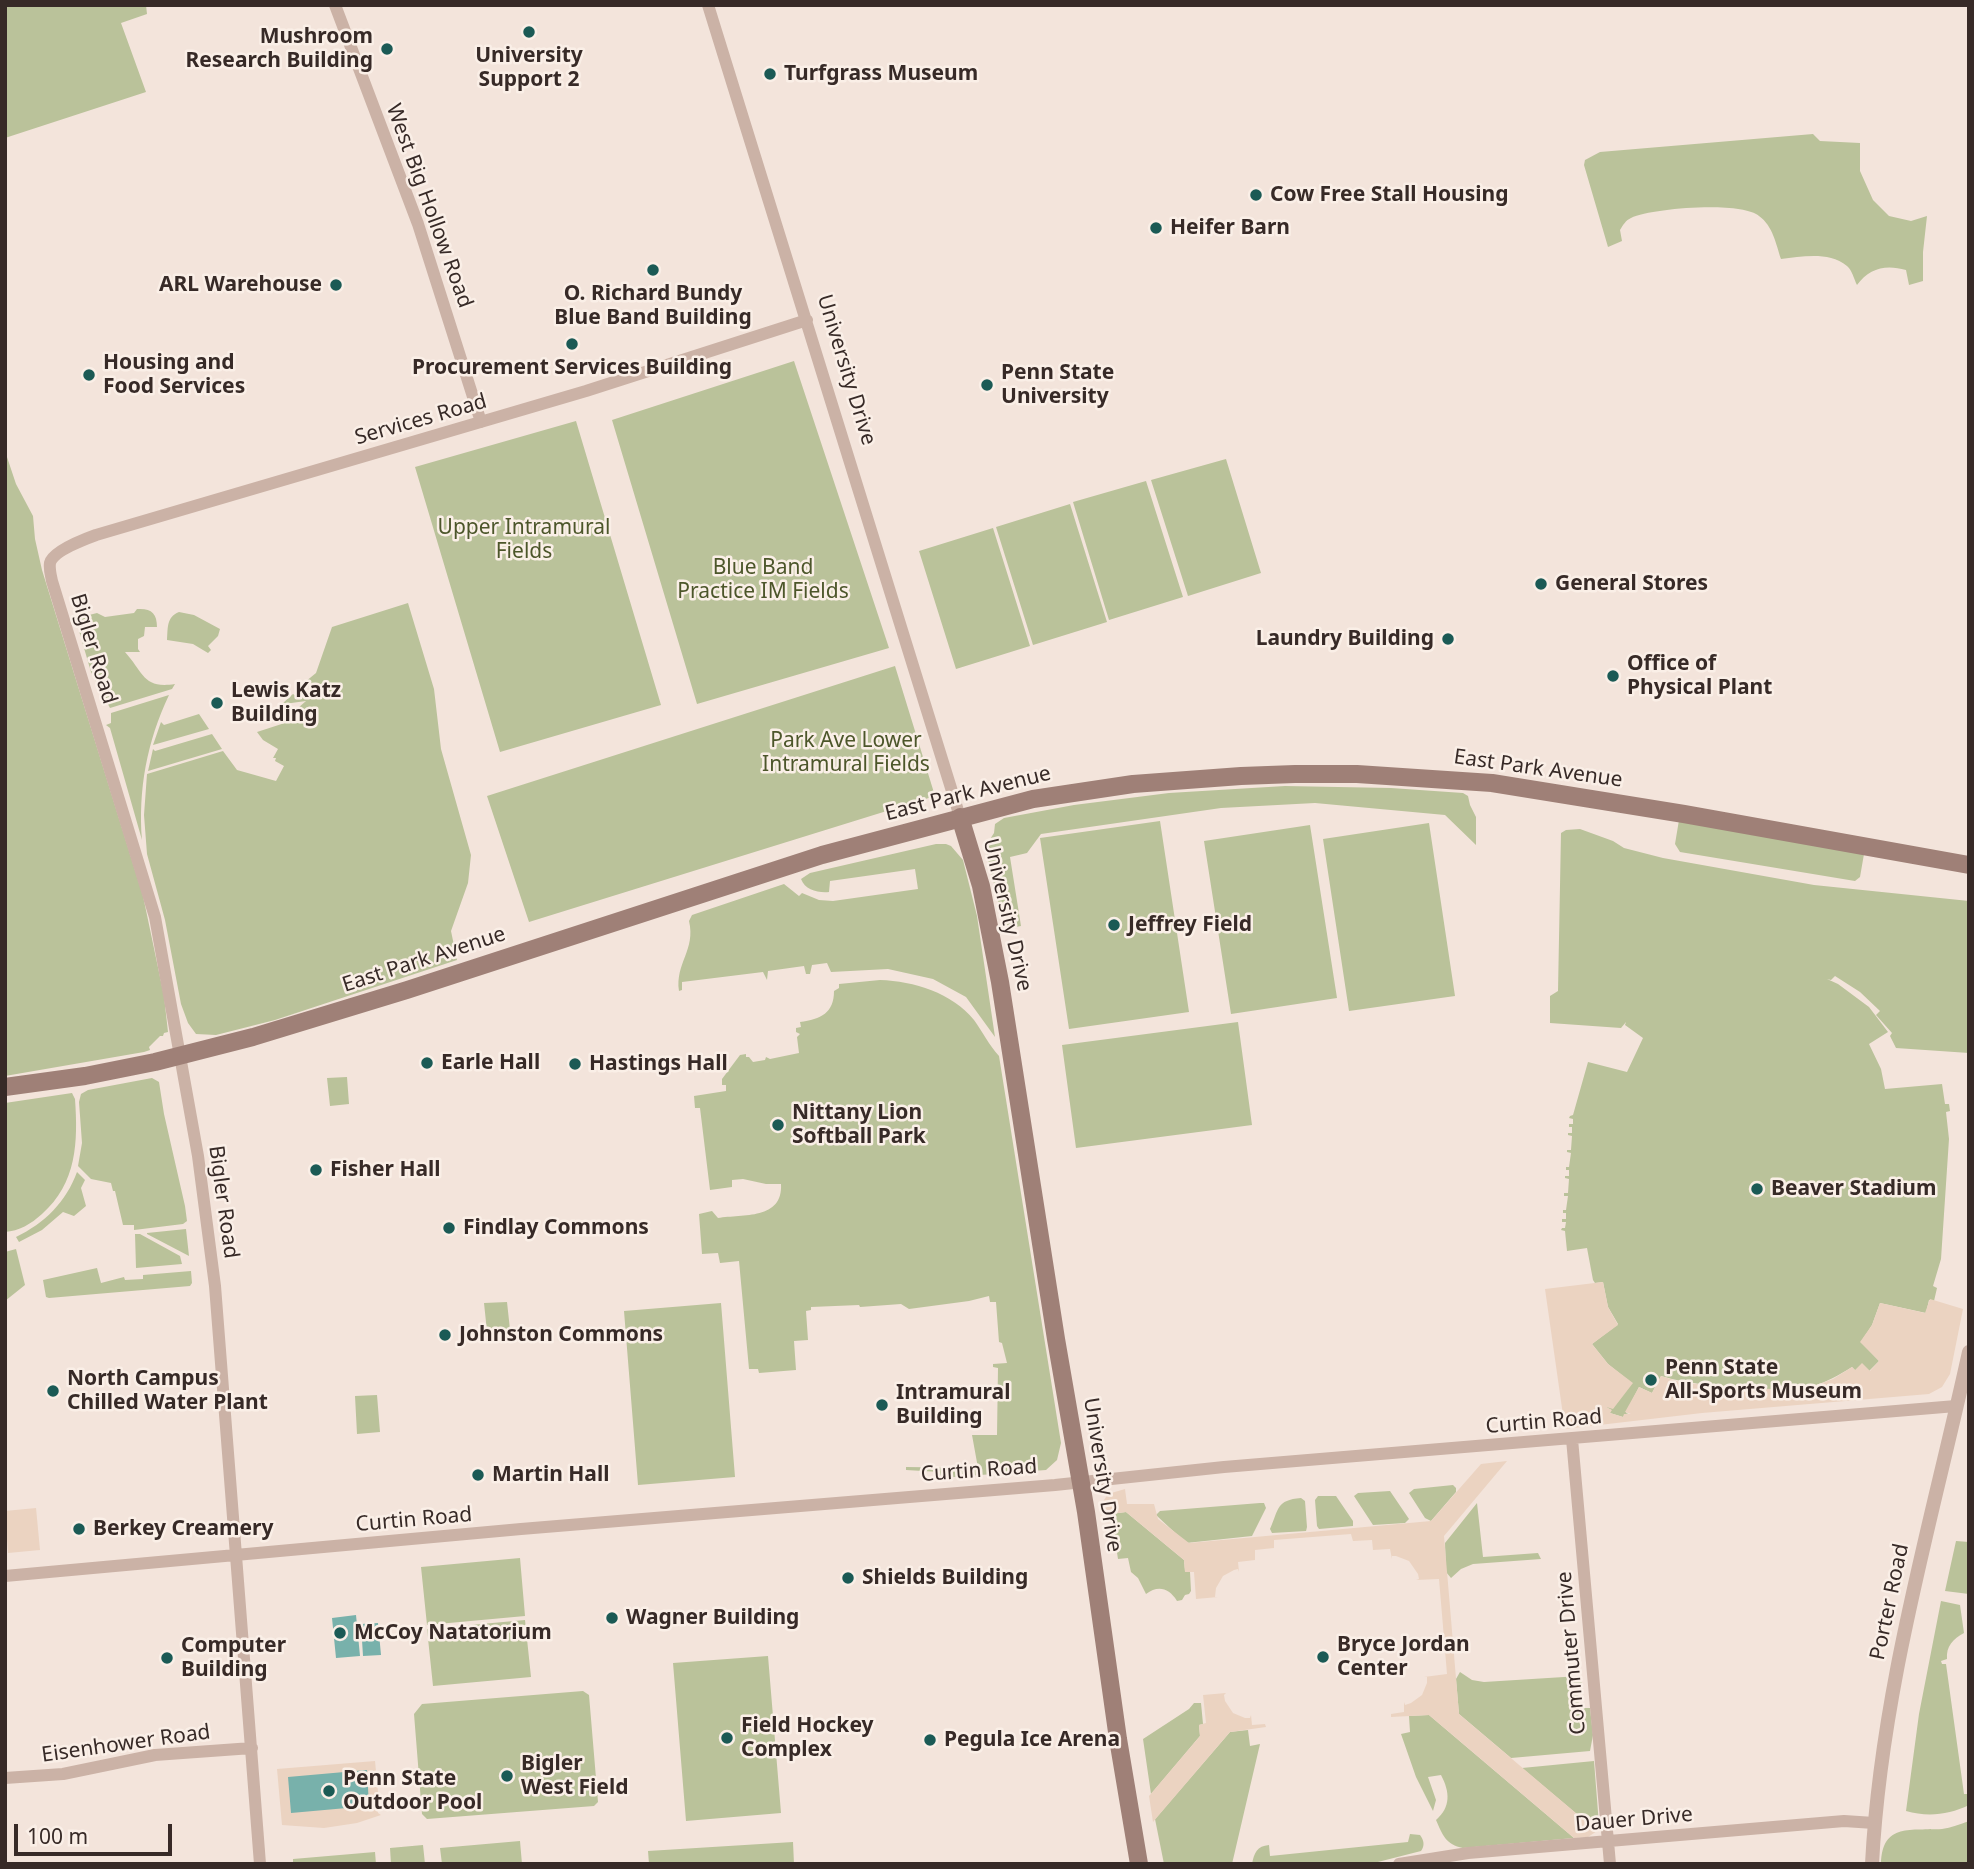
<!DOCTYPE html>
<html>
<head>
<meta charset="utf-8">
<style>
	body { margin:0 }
	#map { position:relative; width:1974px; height:1869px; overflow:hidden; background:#f3e4db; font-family:"Noto Sans",sans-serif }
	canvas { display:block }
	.frame { position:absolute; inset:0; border:7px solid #372a27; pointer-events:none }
	.scale { position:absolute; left:14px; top:1824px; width:158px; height:32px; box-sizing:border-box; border:4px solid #372a27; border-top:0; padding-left:9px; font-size:21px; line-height:24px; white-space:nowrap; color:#372a27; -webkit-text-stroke:5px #faefe7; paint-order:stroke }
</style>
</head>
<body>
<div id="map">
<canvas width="1974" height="1869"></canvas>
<div class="frame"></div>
<div class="scale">100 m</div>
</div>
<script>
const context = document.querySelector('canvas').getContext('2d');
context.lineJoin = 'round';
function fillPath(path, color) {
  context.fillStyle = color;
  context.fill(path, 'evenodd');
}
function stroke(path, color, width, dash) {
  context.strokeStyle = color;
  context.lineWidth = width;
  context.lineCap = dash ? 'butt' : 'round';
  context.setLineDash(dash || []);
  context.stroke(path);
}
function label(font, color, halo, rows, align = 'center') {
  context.font = font + ' "Noto Sans",sans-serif';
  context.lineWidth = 5;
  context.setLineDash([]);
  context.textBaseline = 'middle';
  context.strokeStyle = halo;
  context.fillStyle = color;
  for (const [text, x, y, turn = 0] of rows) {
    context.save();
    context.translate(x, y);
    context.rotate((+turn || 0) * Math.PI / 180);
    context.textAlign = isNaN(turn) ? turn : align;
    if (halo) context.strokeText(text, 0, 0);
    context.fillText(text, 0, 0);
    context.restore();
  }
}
fillPath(new Path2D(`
	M5,5H146L147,14L121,23L146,92L5,138Z
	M1813,134L1820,141L1860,143V171L1873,200L1889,216L1911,221L1927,216L1923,252V281L1909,285L1906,270C1886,264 1869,268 1857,285C1854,279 1852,270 1847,266C1828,251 1802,257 1781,259C1776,244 1773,226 1759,216C1741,201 1652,208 1631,218C1626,220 1623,225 1620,230L1622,241L1608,247L1584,165L1585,160L1600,152Z
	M794,361L889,648L697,704L612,420Z
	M576,421L661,705L500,752L415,467Z
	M5,451L16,484L33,516L35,539L42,570L143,896L164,996L168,1032L164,1033L163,1036H160L149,1047L150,1050L144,1052L5,1076Z
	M1226,459L1261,573L1188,596L1151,480Z
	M1146,481L1183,597L1109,620L1073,502Z
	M1070,504L1107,622L1033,645L996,527Z
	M993,528L1030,646L956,669L919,551Z
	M408,603L434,689L441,749L471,855L468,883L451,931L457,960L275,1020L216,1035L196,1034L188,1023L181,1004L165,920L147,854L144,815L147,774L223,751L237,770L276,781L284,766L275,761L276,758H273L278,749L263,740L257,732L294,720L298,708L306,701L284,704L283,703L293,694L298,697L310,695L311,686L303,688L305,682L316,673L332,627Z
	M137,609C151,608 157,613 157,627H145L144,636L138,639V649L140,652H125C144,673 143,689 175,684L172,689L110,708L91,672L77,624L85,616L97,613L105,617L134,613Z
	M179,612L194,615L220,629L218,636L208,646L211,650L208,653L193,644L167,640C168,629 166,617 179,612Z
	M895,666L935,796L529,922L487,796Z
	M169,695C147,741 138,790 142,840L110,728L106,725L111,723V713Z
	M199,714L209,729L153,745L161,722L164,725Z
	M212,734L222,749L148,771L153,749L155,751Z
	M1285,786L1391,788L1463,793L1468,796L1470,805L1476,817V845L1445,815L1315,803L1221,808L1041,834L1027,853L1010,857L1021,926L1005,929L985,847L994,833L995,824L1004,818L1074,805L1169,793Z
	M1679,820L1864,854L1860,877L1855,881L1680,852L1675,844Z
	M1160,821L1189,1012L1069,1029L1040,838Z
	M1429,823L1455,996L1349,1011L1323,839Z
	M1310,825L1337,998L1231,1014L1204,841Z
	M1580,829L1613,841L1624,848L1663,858L1814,885L1969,901V1053L1896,1048L1890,1036L1892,1033L1876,1015L1880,1011L1860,992L1835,976L1831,980L1827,979L1838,984L1869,1007L1888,1032L1869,1044L1881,1069L1885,1089L1942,1084L1945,1104H1949L1950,1111L1946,1112L1949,1139L1941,1259L1933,1286L1937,1288L1934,1301L1929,1300L1926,1313L1880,1303L1872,1325L1861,1342L1879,1361L1869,1371L1855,1370L1852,1367C1839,1375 1827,1382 1813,1386C1780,1395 1694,1386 1661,1376L1652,1393L1639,1387L1626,1413L1631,1415L1625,1414L1623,1417L1610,1413L1611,1410L1606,1407L1629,1381L1608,1364L1592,1344L1618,1324L1608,1307L1603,1282L1595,1283L1593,1280L1587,1248L1567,1251L1565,1231L1561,1230L1562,1228H1565L1566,1222H1562V1219H1566V1213H1563V1210H1566L1568,1196H1564V1193H1568L1569,1179L1565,1178V1176H1569V1170H1566V1167H1569L1571,1153L1567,1152V1150H1571L1572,1136L1568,1135V1133H1572V1127H1569V1124H1573V1119L1569,1118L1570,1116L1573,1115L1588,1062L1627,1072L1643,1038L1625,1025L1626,1022L1621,1028L1550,1023V996L1558,991L1561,833L1566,830Z
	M936,844H946L951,846L963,860L977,916L995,1037L966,997L933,979L888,969L831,972L827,963L812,965L810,974H806L804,966L768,971L767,980L763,972L682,982V990L679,991C675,963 696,950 689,921L692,915L784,884L799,896L802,893L819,900L833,901L918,889L915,869L830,881L829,892C818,893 805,890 801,879L810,873Z
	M880,980C914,981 952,993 974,1020C982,1031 989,1045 999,1056L1061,1443L1057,1460L1046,1470L941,1478L940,1472L906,1470V1467L978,1468L972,1435H997L998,1368L993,1367V1364L1007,1363L1002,1343L999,1342L996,1302H990L989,1296L969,1301L909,1309L901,1304L860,1307L859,1305L811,1307V1310L806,1311L808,1340L794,1341L796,1370L759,1373L758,1369H749L739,1261L720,1263L718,1253L702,1254L699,1214L712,1211L718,1218C743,1214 783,1220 781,1184H766L743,1179L732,1180V1187L710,1190L700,1108H695L694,1096L726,1091V1085H722V1079L740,1055L746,1054V1057H749L753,1062L765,1060L766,1057L770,1059L799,1053L797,1037L800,1034L796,1032V1028L801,1027L800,1022C821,1019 834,1013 834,991L839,988V984Z
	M1238,1022L1252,1125L1076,1148L1062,1045Z
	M347,1077L349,1104L330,1106L327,1078Z
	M152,1078L159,1082L164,1114L185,1206L187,1221L183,1224L134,1230V1225H123L115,1191H113L111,1183L91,1179L78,1166L82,1143L79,1102L81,1094L88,1090Z
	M72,1093L75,1099C78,1142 77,1183 42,1214C31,1224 19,1231 5,1232V1103Z
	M77,1172L85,1180L81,1188L86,1206L74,1216L63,1212L42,1230L19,1242L16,1237C45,1223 66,1202 77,1172Z
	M186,1229L189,1256L147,1234V1233Z
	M135,1234H140L180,1256L182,1264L136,1268Z
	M16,1249L25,1285L5,1301V1252Z
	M97,1268L101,1283L124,1277L125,1280L143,1279V1275L191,1271L192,1283L190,1286L49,1298L46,1297L43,1280Z
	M507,1302L511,1339L488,1341L484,1303Z
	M721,1303L735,1477L638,1485L624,1311Z
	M377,1395L380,1432L357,1434L355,1396Z
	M1453,1485L1456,1488V1492L1431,1521L1425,1518L1409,1493L1414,1489Z
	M1390,1491L1409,1519L1405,1523L1373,1525L1354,1496L1358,1493Z
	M1318,1496H1336L1353,1521V1526L1319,1529L1317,1526L1315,1500Z
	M1301,1498L1305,1501L1307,1527L1306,1531L1272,1533L1270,1529C1279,1509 1276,1500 1301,1498Z
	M1260,1503H1264L1266,1508L1252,1536L1186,1543L1156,1515L1160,1511Z
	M1477,1503L1483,1557L1538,1553L1541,1559L1473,1564L1461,1569L1451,1578L1446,1572L1445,1543Z
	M1126,1512L1184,1560L1185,1571L1190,1572L1191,1591L1189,1594L1185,1595L1182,1600L1177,1601C1169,1588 1158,1585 1146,1594L1138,1578L1131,1572L1128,1558L1118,1559L1111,1514Z
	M1956,1541L1969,1542V1594L1945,1591Z
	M520,1558L525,1616L427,1625L421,1567Z
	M1941,1601L1960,1605L1964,1633C1953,1639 1946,1646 1947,1659L1941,1661L1942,1664H1946L1964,1794H1969V1805C1949,1815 1927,1817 1906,1811L1919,1714Z
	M525,1620L531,1677L433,1686L427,1629Z
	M768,1656L781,1813L686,1821L673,1663Z
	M1460,1672L1472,1680L1484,1682L1580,1676L1583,1689L1578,1692L1579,1708H1590L1593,1735L1590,1751L1511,1758L1459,1714L1456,1679Z
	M583,1691L589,1695L598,1802L594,1806L427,1819L422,1814L414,1714L422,1704Z
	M1194,1703H1201L1203,1724L1199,1725L1200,1736L1151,1794L1143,1739L1189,1709Z
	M1429,1715L1574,1838L1463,1848C1446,1845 1442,1834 1436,1820C1451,1807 1450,1792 1441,1775L1428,1777L1436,1800L1433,1811L1416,1777L1401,1734L1410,1732L1409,1716Z
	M1248,1730L1250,1746L1260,1744L1232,1864H1164L1155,1819L1230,1732Z
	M1594,1761L1599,1825L1597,1831L1522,1768Z
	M1969,1821V1864H1881C1882,1822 1912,1831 1942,1829C1951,1828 1960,1824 1969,1821Z
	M1410,1834L1420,1835C1424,1840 1425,1846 1421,1851L1370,1864H1252C1254,1853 1257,1846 1269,1845L1270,1856L1408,1842Z
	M520,1841L522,1864H442L440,1848Z
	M793,1842L794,1864H649L648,1851Z
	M423,1845L425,1864H391L390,1848Z
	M375,1852L376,1864H293V1859Z`), '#bac29a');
fillPath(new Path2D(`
	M1603,1282L1608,1307L1618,1325L1592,1344L1608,1364L1633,1383L1613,1409L1606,1407L1612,1410L1610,1413L1623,1417L1624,1414H1631L1625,1412L1639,1387L1652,1393L1661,1376L1683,1383L1787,1390L1811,1387L1833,1379L1852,1367L1855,1370L1862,1363L1870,1371L1879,1361L1860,1342L1872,1325L1880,1303L1925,1313L1930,1299L1963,1309L1950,1374L1942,1387L1929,1394L1702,1413L1565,1429L1545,1289Z
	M1507,1461L1444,1536L1459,1714L1597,1831L1588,1837L1574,1838L1429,1715L1391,1717V1714L1404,1712V1702L1405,1705L1411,1703L1422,1695L1427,1683V1677H1424L1447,1674L1439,1579L1416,1580L1419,1579L1418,1574L1409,1561L1396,1556H1392V1559L1390,1549L1373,1550L1372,1540L1353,1541L1351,1534L1274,1540V1548L1255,1550V1560L1238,1562L1239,1572L1238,1569L1234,1570L1223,1576L1216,1588L1215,1597H1218L1196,1599L1194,1572H1185L1184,1560L1126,1512L1103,1515L1102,1509V1503L1108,1494L1125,1489L1127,1504H1154L1158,1519L1189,1543L1431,1521L1481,1464Z
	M36,1508L40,1550L8,1553L5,1511Z
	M1226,1693L1224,1695L1225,1701L1233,1713L1245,1718H1250L1251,1715L1252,1725L1265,1724L1266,1727L1230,1732L1153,1822L1149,1796L1200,1736L1199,1725L1206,1723L1203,1695Z
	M375,1761L379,1803L377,1804L378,1813L381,1815L357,1823L324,1828L282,1825L277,1769Z`), '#ebd3c1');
fillPath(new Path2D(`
	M356,1615L360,1656L336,1658L332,1618Z
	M378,1623L381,1655L363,1656L361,1624Z
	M367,1770L369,1806L291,1813L288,1777Z`), '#78b1ab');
stroke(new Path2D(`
	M335,5L418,224L481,422
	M708,5L960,817
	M1572,1439L1610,1864
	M5,1576L521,1529L1055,1485L1224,1467L1956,1406
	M5,1778L63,1774L155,1755L252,1748
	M260,1864L215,1286L198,1156L155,917L52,581C51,576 49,569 50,563C53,551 85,539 96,535L586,391L807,320
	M1399,1864L1468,1853L1844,1821L1874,1823`), '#cbb2a6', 12);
stroke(new Path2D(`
	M1872,1864C1881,1690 1932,1521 1969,1352`), '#cbb2a6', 14);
stroke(new Path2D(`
	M960,817L981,886L1000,982L1056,1339L1086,1512L1118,1739L1139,1864
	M5,1087L85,1076L155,1062L253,1037L407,990L822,855L1033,799L1133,784L1241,776L1295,774H1357L1492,783L1684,814L1969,865`), '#9f8077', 18);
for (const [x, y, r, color] of [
	[529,32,7,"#1b5a55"],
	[387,49,7,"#1b5a55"],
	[770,74,7,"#1b5a55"],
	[1256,195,7,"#1b5a55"],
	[1156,228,7,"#1b5a55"],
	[653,270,7,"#1b5a55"],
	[336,285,7,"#1b5a55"],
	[572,344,7,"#1b5a55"],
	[89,375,7,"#1b5a55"],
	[987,385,7,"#1b5a55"],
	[1541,584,7,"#1b5a55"],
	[1448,639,7,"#1b5a55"],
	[1613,676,7,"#1b5a55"],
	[217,703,7,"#1b5a55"],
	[1114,925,7,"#1b5a55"],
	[427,1063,7,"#1b5a55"],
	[575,1064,7,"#1b5a55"],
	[778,1125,7,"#1b5a55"],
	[316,1170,7,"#1b5a55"],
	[1757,1189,7,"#1b5a55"],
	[449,1228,7,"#1b5a55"],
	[445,1335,7,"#1b5a55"],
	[1651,1380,7,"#1b5a55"],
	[53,1391,7,"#1b5a55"],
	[882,1405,7,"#1b5a55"],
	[478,1475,7,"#1b5a55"],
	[79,1529,7,"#1b5a55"],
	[848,1578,7,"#1b5a55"],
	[612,1618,7,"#1b5a55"],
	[340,1633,7,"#1b5a55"],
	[1323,1657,7,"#1b5a55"],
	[167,1658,7,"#1b5a55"],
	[727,1738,7,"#1b5a55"],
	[930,1740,7,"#1b5a55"],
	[507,1776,7,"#1b5a55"],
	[329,1791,7,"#1b5a55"]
]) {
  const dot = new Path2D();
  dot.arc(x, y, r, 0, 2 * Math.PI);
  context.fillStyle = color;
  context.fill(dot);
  stroke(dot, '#faefe7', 2.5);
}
label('bold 21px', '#372a27', '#faefe7', [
	["Mushroom",373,37,"right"],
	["Research Building",373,61,"right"],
	["University",529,56,"center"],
	["Support 2",529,80,"center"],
	["Turfgrass Museum",784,74],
	["Cow Free Stall Housing",1270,195],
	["Heifer Barn",1170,228],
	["ARL Warehouse",322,285,"right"],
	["O. Richard Bundy",653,294,"center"],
	["Blue Band Building",653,318,"center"],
	["Housing and",103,363],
	["Food Services",103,387],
	["Procurement Services Building",572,368,"center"],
	["Penn State",1001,373],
	["University",1001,397],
	["General Stores",1555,584],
	["Laundry Building",1434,639,"right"],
	["Office of",1627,664],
	["Physical Plant",1627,688],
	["Lewis Katz",231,691],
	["Building",231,715],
	["Jeffrey Field",1128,925],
	["Earle Hall",441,1063],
	["Hastings Hall",589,1064],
	["Nittany Lion",792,1113],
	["Softball Park",792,1137],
	["Fisher Hall",330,1170],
	["Beaver Stadium",1771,1189],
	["Findlay Commons",463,1228],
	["Johnston Commons",459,1335],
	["Penn State",1665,1368],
	["All-Sports Museum",1665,1392],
	["North Campus",67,1379],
	["Chilled Water Plant",67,1403],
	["Intramural",896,1393],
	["Building",896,1417],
	["Martin Hall",492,1475],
	["Berkey Creamery",93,1529],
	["Shields Building",862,1578],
	["Wagner Building",626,1618],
	["McCoy Natatorium",354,1633],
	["Bryce Jordan",1337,1645],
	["Center",1337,1669],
	["Computer",181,1646],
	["Building",181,1670],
	["Field Hockey",741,1726],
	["Complex",741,1750],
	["Pegula Ice Arena",944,1740],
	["Bigler",521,1764],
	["West Field",521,1788],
	["Penn State",343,1779],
	["Outdoor Pool",343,1803]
], 'left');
label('21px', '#372a27', '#faefe7', [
	["West Big Hollow Road",429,206,70],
	["University Drive",846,370,73],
	["Services Road",421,420,-16],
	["Bigler Road",93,649,73],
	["East Park Avenue",1538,769,8],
	["East Park Avenue",968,794,-14],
	["University Drive",1007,915,77],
	["East Park Avenue",424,960,-18],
	["Bigler Road",223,1202,82],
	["Curtin Road",1544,1422,-5],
	["Curtin Road",979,1471,-4],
	["University Drive",1102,1475,81],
	["Curtin Road",414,1520,-5],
	["Porter Road",1890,1602,-78],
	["Commuter Drive",1572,1653,-95],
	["Eisenhower Road",126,1744,-8],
	["Dauer Drive",1634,1820,-5]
]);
label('21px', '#4c562a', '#faefe7', [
	["Upper Intramural",524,528],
	["Fields",524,552],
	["Blue Band",763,568],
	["Practice IM Fields",763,592],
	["Park Ave Lower",846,741],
	["Intramural Fields",846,765]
]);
</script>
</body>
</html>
